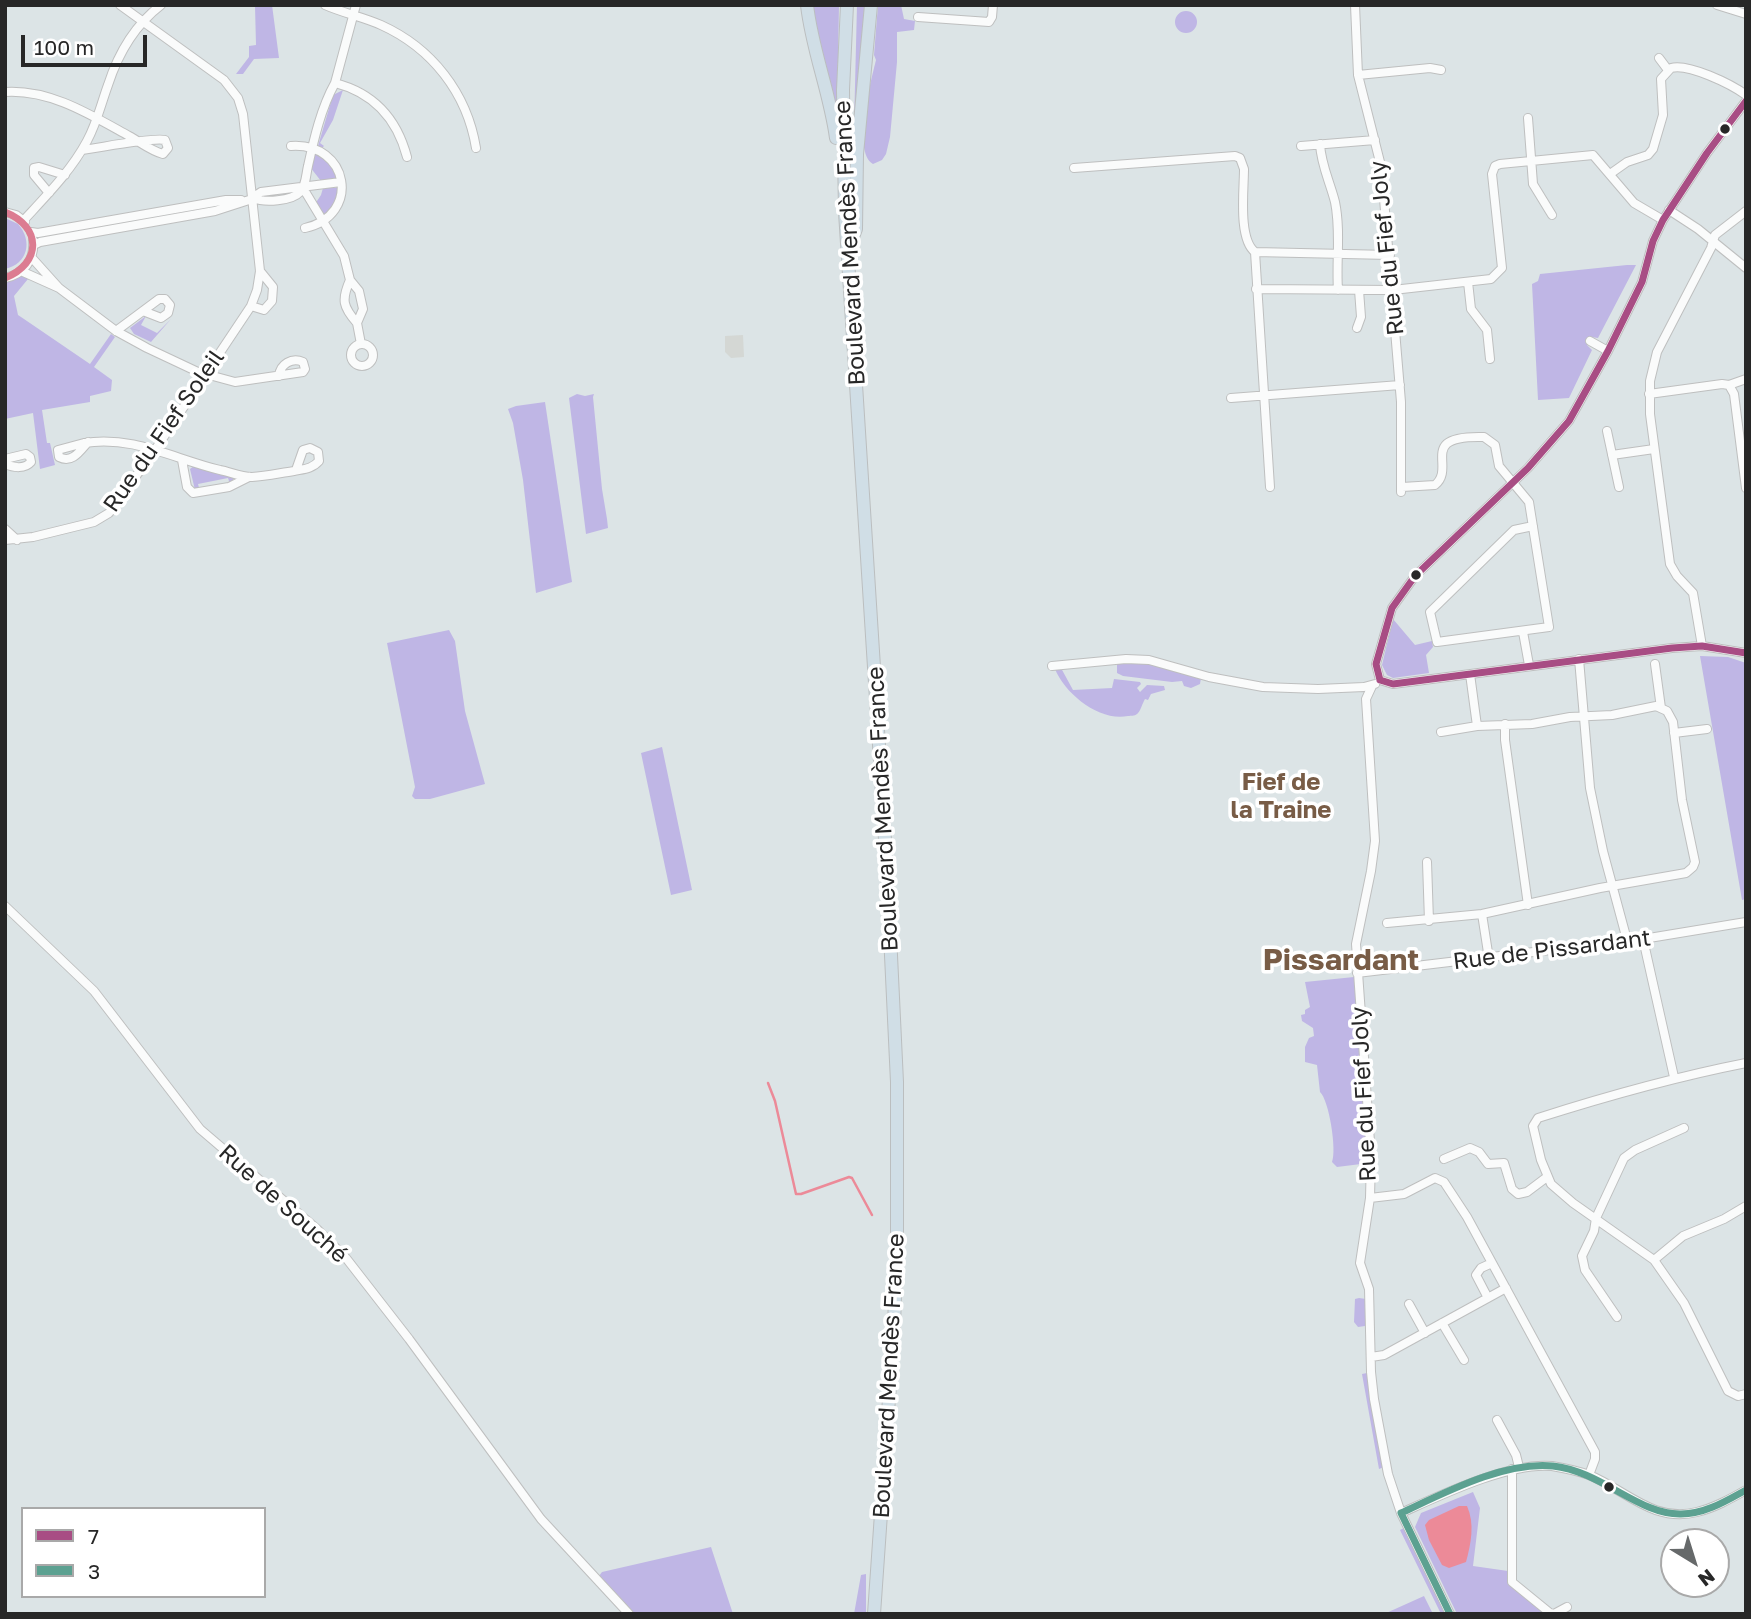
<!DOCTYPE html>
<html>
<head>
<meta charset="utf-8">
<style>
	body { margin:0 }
	#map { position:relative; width:1751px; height:1619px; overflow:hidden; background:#dce4e6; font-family:"Golos Text",sans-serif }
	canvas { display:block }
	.frame { position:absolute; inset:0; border:7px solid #272727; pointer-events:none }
	.legend { position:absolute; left:21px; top:1507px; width:245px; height:91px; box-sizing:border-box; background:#fff; border:2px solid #a9a9a9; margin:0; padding:9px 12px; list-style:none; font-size:21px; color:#272727 }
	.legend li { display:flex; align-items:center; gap:14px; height:35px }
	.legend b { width:35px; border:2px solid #a9a9a9 }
	.north { position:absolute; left:1660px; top:1528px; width:70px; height:70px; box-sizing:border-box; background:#fff; border:2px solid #a9a9a9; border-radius:50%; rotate:142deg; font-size:19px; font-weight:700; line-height:28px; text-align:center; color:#272727 }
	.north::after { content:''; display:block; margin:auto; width:24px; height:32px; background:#66696a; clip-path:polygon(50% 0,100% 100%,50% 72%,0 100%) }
	.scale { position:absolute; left:21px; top:35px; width:126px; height:32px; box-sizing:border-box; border:4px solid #272727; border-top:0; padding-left:9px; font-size:21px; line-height:24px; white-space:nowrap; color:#272727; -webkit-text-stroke:5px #fff; paint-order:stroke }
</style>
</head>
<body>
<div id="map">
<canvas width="1751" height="1619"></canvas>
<div class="frame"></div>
<ul class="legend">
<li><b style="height:9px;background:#a84d84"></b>7</li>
<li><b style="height:9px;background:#5ca191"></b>3</li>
</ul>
<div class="north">N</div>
<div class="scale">100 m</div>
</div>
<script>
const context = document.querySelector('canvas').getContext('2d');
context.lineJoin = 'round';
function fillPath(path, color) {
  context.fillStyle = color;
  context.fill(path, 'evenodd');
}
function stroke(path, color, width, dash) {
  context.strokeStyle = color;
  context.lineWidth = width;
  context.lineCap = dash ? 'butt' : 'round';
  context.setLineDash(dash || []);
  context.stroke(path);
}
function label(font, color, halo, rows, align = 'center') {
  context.font = font + ' "Golos Text",sans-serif';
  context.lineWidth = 7;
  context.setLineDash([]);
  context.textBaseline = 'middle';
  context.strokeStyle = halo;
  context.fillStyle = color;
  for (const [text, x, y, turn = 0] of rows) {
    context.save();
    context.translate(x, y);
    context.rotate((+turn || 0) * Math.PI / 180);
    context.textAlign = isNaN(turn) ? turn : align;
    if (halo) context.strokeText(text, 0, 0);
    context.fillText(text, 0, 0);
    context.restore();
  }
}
fillPath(new Path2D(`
	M743,335L744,357L731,358L725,352V336Z`), '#d4d7d4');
fillPath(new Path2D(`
	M241,5H272L279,58L254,59L243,74H236L249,57V46L256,45L255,6Z
	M813,5H839L837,115L818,39Z
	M857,5H868L854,126Z
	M878,5H901L904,19L915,21L914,30L897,32V62L890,137L886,154L882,160L873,164C852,151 871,81 876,60L874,55Z
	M1175 22a11 11 0 1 1 22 0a11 11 0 1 1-22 0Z
	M343,90L333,120L320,143L324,146L322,148L318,146L333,95Z
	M315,152L331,164L337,178L321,181L310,167Z
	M323,188H338C338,199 331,209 324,217L315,204L321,195Z
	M5,218L18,224C33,241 28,264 5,269Z
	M1627,265H1636L1598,338L1591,337L1587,345L1592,350L1569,398L1538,400L1532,284L1538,281L1540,274Z
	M24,274L28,279L14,296L18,315L24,319L90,364L111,334L115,337L94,367L112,380L111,391L90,396V402L42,410L47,443H50L55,465L40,469L33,413L5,419V282Z
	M146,316L141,325L157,333L171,319L151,342L134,334L130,328Z
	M577,394L585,396L594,394L593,397L602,489L607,519L608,528L586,534L569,398Z
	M545,402L572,582L536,593L523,480L513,423L508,409L516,406Z
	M194,466L233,477V481L230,484L228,478L198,484L200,491L195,490L190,469Z
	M1393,619L1415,645L1432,641L1433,647L1426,655L1429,673L1393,678L1387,675L1382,665Z
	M449,630L455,641L465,711L485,784L430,799H415L412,796L415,787L387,643Z
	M1700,656L1728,657L1746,663V899L1742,900Z
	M1122,662L1153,663L1201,678L1200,684L1191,688L1184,686L1182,681L1172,682L1123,676L1117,673V663Z
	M1061,668L1073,690L1112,688L1114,679L1140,682L1141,684L1137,688L1140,692L1147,685L1164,686L1165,690L1151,694L1148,700L1145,699C1142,704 1141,710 1138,713C1134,717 1133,715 1128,716C1100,722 1065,694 1055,669Z
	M662,747L692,890L671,895L641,753Z
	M1354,977L1363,1057L1369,1163L1337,1167L1332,1162C1337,1150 1329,1100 1320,1092L1317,1065L1305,1062V1047L1309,1038L1314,1036L1313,1028L1302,1021L1301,1015L1305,1014V1010L1310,1007L1305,982Z
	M1359,1298L1366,1299L1365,1326L1358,1327L1354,1322L1355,1299Z
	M1367,1373L1384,1467L1379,1469L1362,1374Z
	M1473,1492L1480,1508L1473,1566L1508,1571V1584L1545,1614H1457L1415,1527L1421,1513Z
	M1404,1528L1445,1614H1441L1400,1530Z
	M711,1547L733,1614H635L599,1576L602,1572Z
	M866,1574V1614H854L861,1575Z
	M1424,1596L1433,1614H1384Z`), '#bfb6e5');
fillPath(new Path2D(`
	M1459,1506H1467C1475,1524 1471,1543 1466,1562L1449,1568L1442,1565L1429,1540L1425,1525L1429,1520Z`), '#ec8a98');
stroke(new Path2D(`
	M768,1083L775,1101L796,1194H801L849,1177L852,1178L872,1215`), '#ec8a98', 2.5);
const street = new Path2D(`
	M325,5C343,13 363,17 381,25C432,48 467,93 476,148
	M1355,5L1358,75L1380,162L1384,199L1401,402V492
	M1717,5L1746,14
	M918,17L989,22L992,17L993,5
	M1659,58L1668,70
	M1358,75L1430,68L1441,70
	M335,83C374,93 397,119 407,157
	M5,92C50,89 91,115 129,136C140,142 151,151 163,154L168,148L165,140C152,137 99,148 82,150
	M1528,118L1533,184L1552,215
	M1320,144C1321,165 1330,182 1335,202C1341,231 1336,261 1338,290
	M291,146C349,142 362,215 305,228
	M1301,146L1375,140
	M1074,168L1235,156L1240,158L1244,169C1244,190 1238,239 1255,252L1390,255
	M1610,174L1627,162L1648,155L1653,149L1663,115L1661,79L1671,68C1688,63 1731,84 1746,95
	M303,188L344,256L350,280L359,291L363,309L357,323L361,344
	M49,193L34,175V168L39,167L65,175
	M254,198C264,203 292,201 300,192C306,186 306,174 308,166C314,139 321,108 335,83L356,5
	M1669,210L1698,229L1746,268
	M5,212L16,215L25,222
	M23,221C46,196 71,171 87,141C97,123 101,104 108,85C118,54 135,25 161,5
	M31,232L38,233L226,200H241
	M34,245L40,242L215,211L249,200L261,192L341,182
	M1255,252L1270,487
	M32,258L59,288L116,331L147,348L198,372L235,382L303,372L305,369L303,362C292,357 280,364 279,376
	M21,271L59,288
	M5,278C24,274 35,260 33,240
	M350,280C341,300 343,307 357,323
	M1468,282L1471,309L1487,330L1490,359
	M1256,289L1393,290L1491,279L1502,268L1492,174L1495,166L1500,164L1593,155L1634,203L1663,220
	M251,306L264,310L272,301L273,287L260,271
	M1357,328L1361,317L1359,290
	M116,331L159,299H165L170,305L168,313L161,318L143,311
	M1590,341L1608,351
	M351 355a11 11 0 1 1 22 0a11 11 0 1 1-22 0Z
	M1729,385L1734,394L1746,488
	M1649,394L1722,384L1729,385L1746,379
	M1231,398L1400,385
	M1607,431L1619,487
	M88,442C80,451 72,464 59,457L58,450L84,443C133,435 174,459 220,470C230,472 241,477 252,477C266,476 280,473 294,471C304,469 312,469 319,461L318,452L310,448L303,450L296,470
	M1612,455L1654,449
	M5,459L26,454L30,457L31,462C25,469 14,468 5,464
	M182,460L187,487L193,493L229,487L249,477
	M1402,487L1435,485C1457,467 1416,435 1484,437L1495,445L1499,466L1529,502L1549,627L1437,642L1430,612L1514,530L1533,526
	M5,529L17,540
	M5,540L33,537L94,522L109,513L155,450L251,306L257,290L260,271L243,114L238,98L224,80L120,5
	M1523,632L1529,665
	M1702,646L1693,593L1677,576L1670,564L1650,414V381L1657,352L1711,248L1715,235L1746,211
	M1579,659L1590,788L1603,851L1627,940
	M1655,664L1661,708
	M1052,666L1126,659L1149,660L1209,677L1263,687L1318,689L1364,687L1375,684
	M1380,680L1376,664L1392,608L1415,576L1528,468L1569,421L1608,351L1642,282L1653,241L1663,220L1707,153L1746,101
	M1380,680L1393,684L1672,648L1702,646L1746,653
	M1372,686L1366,699L1375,841L1371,871L1356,944L1371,1156L1370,1198L1360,1263L1369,1289L1371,1372L1374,1399L1388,1474L1401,1513L1450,1614
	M1505,724V740L1528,905
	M1441,732L1477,726L1470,674
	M1674,733L1707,729
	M1427,862L1429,921
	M5,906L94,991L200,1129L317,1229L346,1258L409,1339L541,1519L629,1614
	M1482,914L1489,959
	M1387,923L1482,914L1600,888L1686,873L1693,867L1695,862L1682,800L1673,722L1667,711L1656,706L1612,715L1570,717L1532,724L1477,726
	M1643,939L1674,1077
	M1357,973L1643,939L1746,922
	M1746,1063C1675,1077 1607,1096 1538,1118L1533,1126L1541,1160L1551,1184L1573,1203L1654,1260L1684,1303L1728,1391L1738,1396L1746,1394
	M1444,1159L1470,1148L1479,1152L1488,1164L1504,1163L1512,1189L1518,1194L1527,1192L1547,1177
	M1370,1198L1404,1194L1435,1178L1444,1182L1467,1217L1595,1452V1459L1589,1475
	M1654,1260L1683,1236L1724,1219L1746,1206
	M1488,1298L1476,1275L1481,1268L1492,1263
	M1409,1304L1425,1333
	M1617,1317L1585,1270L1582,1256L1594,1231L1596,1218L1624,1158L1635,1150L1684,1128
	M1442,1323L1464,1360
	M1371,1357L1384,1355L1506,1288
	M1497,1420L1516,1455L1519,1467
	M1512,1469V1582L1550,1613L1554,1614L1567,1607
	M1401,1513C1441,1495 1509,1462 1552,1466C1564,1468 1578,1471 1589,1475C1626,1490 1653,1523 1697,1512C1714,1508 1730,1499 1746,1490`);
const primary = new Path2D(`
	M807,5C812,50 830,93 836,138
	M847,5L843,90L845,212L887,871L897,1082V1236L894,1327L874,1614
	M851,242L856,229L857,154L871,5`);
stroke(street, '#bebfbf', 10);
stroke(primary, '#bbbebf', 14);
stroke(street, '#fafbfb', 8);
stroke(primary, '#d0dee6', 12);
stroke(new Path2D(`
	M1380,680L1376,664L1392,608L1415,576L1528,468L1569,421L1608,351L1642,282L1653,241L1663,220L1707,153L1746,101
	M1380,680L1393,684L1672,648L1702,646L1746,653`), '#a84d84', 7);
stroke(new Path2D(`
	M1401,1513C1444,1493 1504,1461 1553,1466C1601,1471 1639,1515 1681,1514C1705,1514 1726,1501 1746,1490
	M1401,1513L1450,1614`), '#5ca191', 7);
stroke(new Path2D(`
	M5,212C42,227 42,263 5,278`), '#dc7c91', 7);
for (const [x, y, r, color] of [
	[1725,129,6,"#272727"],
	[1416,575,6,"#272727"],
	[1609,1487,6,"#272727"]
]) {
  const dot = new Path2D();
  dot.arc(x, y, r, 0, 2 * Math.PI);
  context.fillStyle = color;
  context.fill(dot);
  stroke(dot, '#fff', 2.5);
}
label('23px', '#272727', '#fff', [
	["Boulevard Mendès France",850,243,-93],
	["Rue du Fief Joly",1387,248,-96],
	["Rue du Fief Soleil",164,431,-55],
	["Boulevard Mendès France",883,809,-93],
	["Rue de Pissardant",1552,950,-7],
	["Rue du Fief Joly",1364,1094,-93],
	["Rue de Souché",283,1204,42],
	["Boulevard Mendès France",889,1376,-87]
]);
label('bold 24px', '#785c46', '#fff', [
	["Fief de",1281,782],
	["la Traine",1281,810]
]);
label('bold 30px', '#785c46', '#fff', [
	["Pissardant",1341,960]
]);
</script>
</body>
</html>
